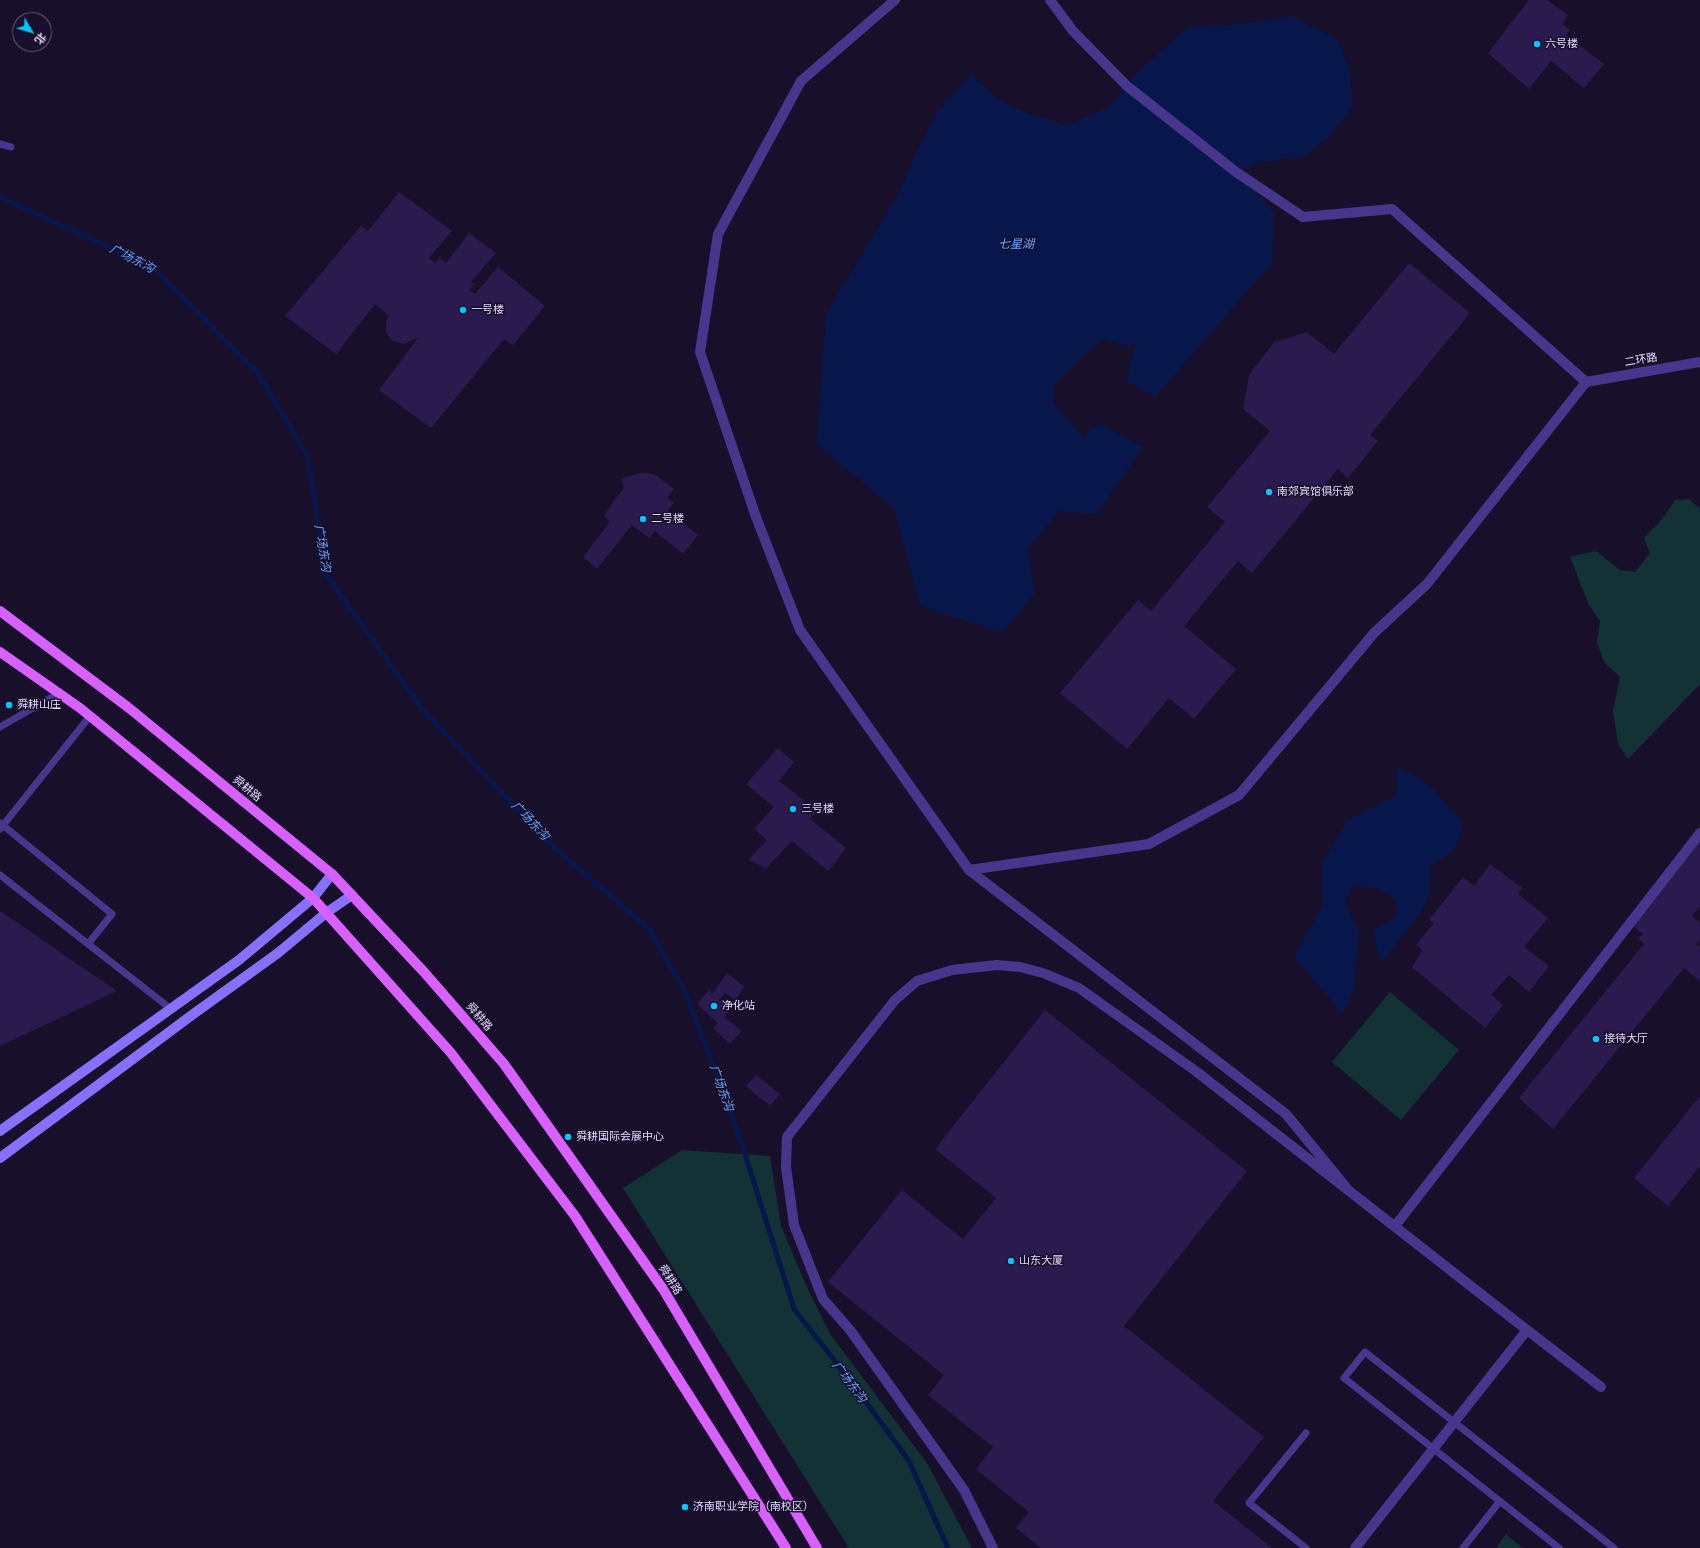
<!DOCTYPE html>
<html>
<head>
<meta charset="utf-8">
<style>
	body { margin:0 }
	#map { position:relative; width:1700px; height:1548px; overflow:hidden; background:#180f2b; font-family:"Noto Sans","Noto Sans SC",sans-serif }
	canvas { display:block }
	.north { position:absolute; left:12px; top:12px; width:40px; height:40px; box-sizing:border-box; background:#180f2b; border:1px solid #696080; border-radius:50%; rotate:128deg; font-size:11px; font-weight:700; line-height:16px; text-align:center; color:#e3d9ff }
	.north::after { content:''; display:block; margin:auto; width:14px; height:18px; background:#05c5ff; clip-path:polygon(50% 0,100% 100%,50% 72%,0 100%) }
</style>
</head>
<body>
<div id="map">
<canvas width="1700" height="1548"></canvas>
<div class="north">北</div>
</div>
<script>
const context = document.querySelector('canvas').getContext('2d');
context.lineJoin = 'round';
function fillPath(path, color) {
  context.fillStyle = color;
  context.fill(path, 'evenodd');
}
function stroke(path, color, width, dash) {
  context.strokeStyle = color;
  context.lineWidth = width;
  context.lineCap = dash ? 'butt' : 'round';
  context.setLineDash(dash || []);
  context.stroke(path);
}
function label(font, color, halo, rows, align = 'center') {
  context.font = font + ' "Noto Sans","Noto Sans SC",sans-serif';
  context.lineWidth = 3;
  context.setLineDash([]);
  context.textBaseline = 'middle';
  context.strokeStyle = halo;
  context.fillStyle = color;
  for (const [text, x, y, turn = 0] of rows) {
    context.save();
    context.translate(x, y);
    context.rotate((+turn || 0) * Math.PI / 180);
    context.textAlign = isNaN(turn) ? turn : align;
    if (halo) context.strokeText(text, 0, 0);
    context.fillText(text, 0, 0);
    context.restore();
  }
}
fillPath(new Path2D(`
	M1689,499L1700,509V684L1628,759L1618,744L1613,711L1620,677L1604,662L1597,642L1600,621L1588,603L1570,557L1596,551L1620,570L1635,572L1650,553L1644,538L1661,521L1675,500Z
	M1390,992L1459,1050L1401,1120L1332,1062Z
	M682,1150L770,1156L781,1226L806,1285L830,1334L927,1463L972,1548H849L623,1188Z
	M1506,1534L1523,1548H1496Z`), '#123236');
fillPath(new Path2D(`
	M1292,16L1337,39L1350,71L1353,107L1327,139L1304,156L1258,163L1236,172L1274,213L1272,263L1156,396L1127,382L1135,343L1125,347L1105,339L1087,352L1054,385L1053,403L1083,438L1099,423L1143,447L1097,514L1060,511L1027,549L1035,593L1003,632L921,607L894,509L817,444L826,314L900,191L914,157L937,113L971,75L1002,102L1033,115L1067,126L1111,105L1140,70L1188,27L1233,25Z
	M1398,767L1430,785L1462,822C1459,851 1452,851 1430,866L1429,895L1420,913L1381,963L1373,931L1395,917L1397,901L1377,888L1353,885L1345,903L1359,931L1354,990L1343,1014L1294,957L1323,904L1322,862L1349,819L1396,796Z`), '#07174c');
stroke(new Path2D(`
	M0,197L154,268L257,372L307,455L327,576L422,709L555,848L649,929L685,991L739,1135L794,1309L856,1388L909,1461L948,1548`), '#07174c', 5);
fillPath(new Path2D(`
	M1529,0H1547L1568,15L1562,24L1570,30L1566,35L1604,64L1584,88L1551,61L1529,89L1488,53Z
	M399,192L452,231L429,258L435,263L439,258L446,263L469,233L496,253L471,282L475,284L469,290L475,294L498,267L545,306L513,345L504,339L431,428L379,390L418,338L404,344L393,341L386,333V322L389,315L375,304L336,354L285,316L361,226L368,231Z
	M1409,263L1470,313L1370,435L1378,441L1348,478L1338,469L1252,573L1238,561L1184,626L1236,669L1194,719L1169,698L1127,749L1060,693L1138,600L1151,611L1225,522L1207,507L1270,431L1243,409L1249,375L1274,342L1307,332L1334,354Z
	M639,473H649L657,476L674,489L667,498L674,502L668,511L698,535L683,554L655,531L649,538L632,525L597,569L583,557L610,522L604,516L615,499L624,488L621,479Z
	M778,748L794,762L779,781L818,811L810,819L846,848L828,871L792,841L766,868L748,860L767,840L754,829L774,807L746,784Z
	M1700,836V906L1692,916L1700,923V940L1696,944L1700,947V981L1684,968L1553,1129L1519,1098L1644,944L1638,939L1643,934L1631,924Z
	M1490,864L1522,888L1518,894L1548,918L1524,947L1549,966L1529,992L1509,975L1491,995L1503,1005L1485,1028L1412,967L1423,950L1416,945L1434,923L1429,920L1463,877L1474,886Z
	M0,911L117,991L0,1046Z
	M727,973L745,987L735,1000L725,993L719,1000L731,1009L724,1017L742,1031L730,1044L713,1028L718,1023L697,1004L709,990L712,994Z
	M1045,1010L1247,1171L1124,1326L1264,1437L1213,1501L1272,1548H1041L1016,1528L1029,1512L976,1469L993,1447L928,1395L944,1375L828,1282L902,1190L963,1239L996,1198L935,1149Z
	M756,1075L780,1094L770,1106L746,1086Z
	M1700,1096V1166L1668,1206L1634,1178Z`), '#2b1a4d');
stroke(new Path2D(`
	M0,144L11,147
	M0,727L59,693
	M0,823L112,914L88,944
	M0,829L90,716
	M0,875L171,1009
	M1306,1433L1249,1503L1306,1548
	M1463,1548L1500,1501
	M1559,1548L1344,1378L1365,1352L1614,1548`), '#46378d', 7);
stroke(new Path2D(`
	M895,0L801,81L718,234L700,352L756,517L800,630L969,870L1286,1114L1349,1191
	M1586,382L1700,362
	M969,870L1149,844L1239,795L1374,633L1427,584L1586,382L1392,209L1303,217L1236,172L1127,86L1073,31L1050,0
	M1395,1226L1700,833
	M993,1548L964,1490L850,1330L823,1299L794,1225L786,1167L787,1137L895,1000L917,981L952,970L997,965L1020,967L1043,973L1079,988L1197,1072L1527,1330
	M1355,1548L1527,1330L1601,1387`), '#46378d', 10);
stroke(new Path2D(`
	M0,1131L239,960L313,898L332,874
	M0,1158L192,1015L278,953L326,913L352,895`), '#8770ff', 10);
stroke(new Path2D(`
	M0,611L129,708L332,874L424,972L504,1064L663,1289L817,1548
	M0,652L80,708L313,898L451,1053L575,1216L786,1548`), '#d860ff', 10);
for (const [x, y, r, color] of [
	[1537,44,4,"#05c5ff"],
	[463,310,4,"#05c5ff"],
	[1269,492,4,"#05c5ff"],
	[643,519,4,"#05c5ff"],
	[9,705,4,"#05c5ff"],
	[793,809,4,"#05c5ff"],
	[714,1006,4,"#05c5ff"],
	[1596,1039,4,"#05c5ff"],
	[568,1137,4,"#05c5ff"],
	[1011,1261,4,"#05c5ff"],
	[685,1507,4,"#05c5ff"]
]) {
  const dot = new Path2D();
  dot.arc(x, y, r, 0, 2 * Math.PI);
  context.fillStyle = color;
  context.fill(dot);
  stroke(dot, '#180f2b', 1.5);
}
label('11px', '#e3d9ff', '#180f2b', [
	["六号楼",1545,44],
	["一号楼",471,310],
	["南郊宾馆俱乐部",1277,492],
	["二号楼",651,519],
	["舜耕山庄",17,705],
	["三号楼",801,809],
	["净化站",722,1006],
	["接待大厅",1604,1039],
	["舜耕国际会展中心",576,1137],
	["山东大厦",1019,1261],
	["济南职业学院（南校区）",693,1507]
], 'left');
label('11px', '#e3d9ff', '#180f2b', [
	["二环路",1641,360,-10],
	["舜耕路",247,789,39],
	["舜耕路",479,1017,49],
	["舜耕路",670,1280,57]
]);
label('italic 12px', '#67a5ff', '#180f2b', [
	["七星湖",1016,245],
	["广场东沟",132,259,27],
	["广场东沟",322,548,80],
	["广场东沟",530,821,46],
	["广场东沟",721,1088,70],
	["广场东沟",849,1382,53]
]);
</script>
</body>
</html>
